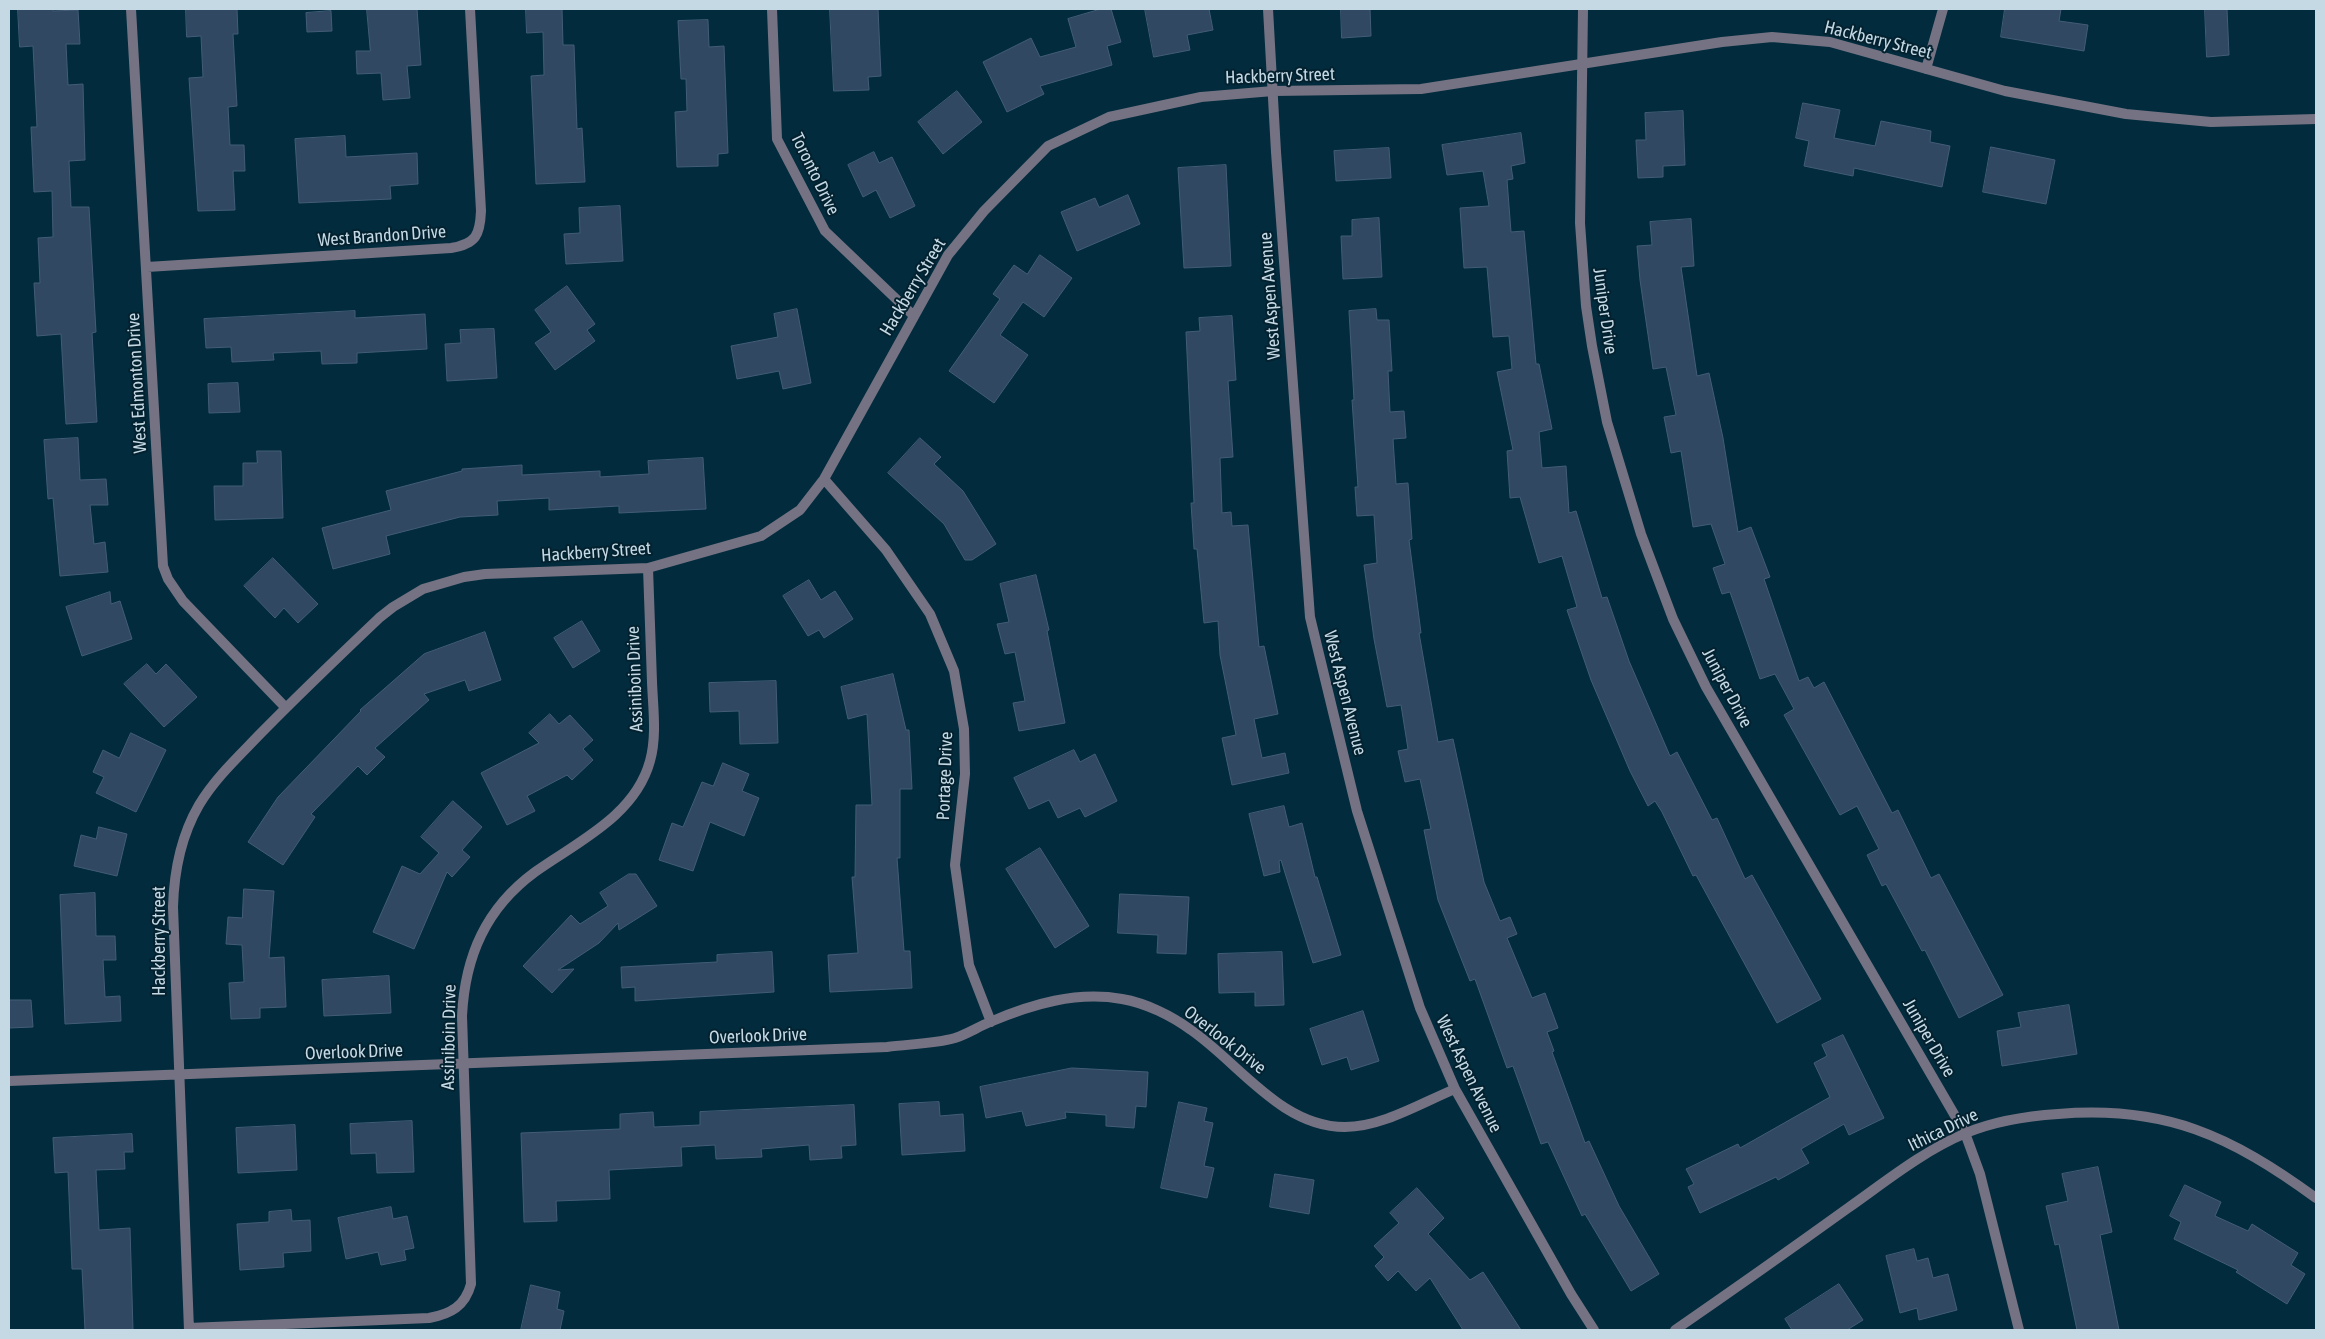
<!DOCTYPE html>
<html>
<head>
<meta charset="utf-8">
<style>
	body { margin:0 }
	#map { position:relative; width:2325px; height:1339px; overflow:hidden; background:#022c3d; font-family:"Asap Condensed",sans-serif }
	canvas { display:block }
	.frame { position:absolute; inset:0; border:10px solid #c4d9e4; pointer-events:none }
</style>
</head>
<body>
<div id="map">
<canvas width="2325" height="1339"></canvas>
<div class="frame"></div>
</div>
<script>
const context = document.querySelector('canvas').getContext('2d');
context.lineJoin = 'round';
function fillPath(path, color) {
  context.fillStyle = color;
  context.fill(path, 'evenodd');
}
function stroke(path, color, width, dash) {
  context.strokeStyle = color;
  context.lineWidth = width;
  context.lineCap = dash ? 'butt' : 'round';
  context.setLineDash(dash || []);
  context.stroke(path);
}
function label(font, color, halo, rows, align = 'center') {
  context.font = font + ' "Asap Condensed",sans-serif';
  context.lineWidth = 4;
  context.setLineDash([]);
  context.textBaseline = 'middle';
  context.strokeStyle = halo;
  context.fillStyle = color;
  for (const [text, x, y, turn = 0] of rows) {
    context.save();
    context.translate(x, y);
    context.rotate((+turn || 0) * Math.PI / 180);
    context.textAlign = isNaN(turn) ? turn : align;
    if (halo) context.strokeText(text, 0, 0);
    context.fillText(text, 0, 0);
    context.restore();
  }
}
const building = new Path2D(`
	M18,9H53V11L78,10L80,44H66L68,85L83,84L85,160L69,161L71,207H89L96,332L92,333L97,422L66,424L61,334L37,336L34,283H40L38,238L53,237L52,191L34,192L31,127H37L33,46L20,47Z
	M186,9H237L238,34H233L237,106L228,107L230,145H244L245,171H233L235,210L198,211L189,78L203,77L201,36L187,37Z
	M367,9H417L421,65L407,66L410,98L383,100L381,73L357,74L356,51H370Z
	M526,9H562L563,45H574L577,129L582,128L585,182L536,184L531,76L544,75L543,32L527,33Z
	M830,9H878L881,76L868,77L869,90L834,91Z
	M1101,9H1111L1121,42L1107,46L1112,65L1040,86L1044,94L1007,112L983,62L1031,38L1040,57L1076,47L1068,19Z
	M1145,9H1209L1213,30L1187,35L1190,50L1154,57Z
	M1341,9H1370L1371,36L1342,38Z
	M2005,9H2061L2059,21L2088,25L2084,51L2001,37Z
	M2205,9H2227L2229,55L2207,57Z
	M331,11L332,31L307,32L306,13Z
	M708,20L709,47L724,46L728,153L718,154V166L677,167L675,112L687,111L686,79H681L678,21Z
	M957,91L982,122L943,154L918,122Z
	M1803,103L1840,110L1834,138L1875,146L1881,121L1931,131L1930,142L1950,146L1942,187L1854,168L1853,176L1804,166L1809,141L1796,138Z
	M1683,111L1685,165L1663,166V177L1638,178L1636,140H1646L1645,113Z
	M1521,133L1525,163L1511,166L1513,179L1507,180L1511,232L1524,231L1536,364H1539L1552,429L1539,432L1542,468L1566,466L1569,513L1576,511L1602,598L1607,597L1629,661L1670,756L1677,752L1712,820L1717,818L1745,879L1752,875L1821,999L1777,1023L1696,875L1693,876L1662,812L1655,801L1648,806L1630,771L1591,680L1567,610L1577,607L1562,556L1539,563L1520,497L1510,498L1507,451L1513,450L1497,372L1512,369L1509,336L1493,337L1487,267L1464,268L1460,208L1489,206L1483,171L1447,175L1442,145Z
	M345,136L346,157L417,153L418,184L390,186L391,199L299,203L295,139Z
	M1991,147L2055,160L2046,204L1983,192Z
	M1389,148L1391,178L1336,181L1334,151Z
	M874,152L879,163L892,157L915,206L890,218L876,190L863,197L848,165Z
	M1226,165L1231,266L1184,268L1178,168Z
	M1128,195L1140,224L1077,251L1061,212L1095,198L1099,207Z
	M620,206L623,261L566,264L564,234L580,233L579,208Z
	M1379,218L1382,277L1343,279L1341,236H1352V220Z
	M1691,219L1694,266L1681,267L1697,376L1709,373L1723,438L1738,532L1751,527L1770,577L1764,579L1799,681L1808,677L1814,688L1824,682L1892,813L1898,810L1931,878L1939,874L2003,995L1959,1018L1925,950L1922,951L1886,884L1882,886L1867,855L1879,849L1857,806L1840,815L1784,715L1794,709L1775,674L1760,679L1730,592L1722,594L1713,568L1725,564L1711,524L1693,527L1681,451L1671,453L1664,417L1676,415L1666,367L1653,369L1640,280L1637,246L1652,245L1650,222Z
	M1040,255L1072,278L1044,317L1023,302L1000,335L1028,355L994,403L949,371L1000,299L993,294L1014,265L1027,274Z
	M567,286L595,324L587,330L595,341L555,370L535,343L551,332L535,310Z
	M797,309L811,383L783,389L779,371L737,379L731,346L778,337L774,314Z
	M1376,309L1377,320H1389L1392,371H1388L1390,412L1404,411L1406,438L1393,439L1396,484L1408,483L1412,539L1409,540L1421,633H1419L1438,742L1453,739L1484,882L1500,921L1510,917L1517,934L1507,938L1532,998L1545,993L1558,1028L1547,1032L1554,1051L1552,1052L1585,1143L1589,1141L1619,1206L1659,1274L1631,1291L1585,1214L1582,1216L1548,1142L1541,1144L1513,1066L1507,1068L1475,979L1470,981L1438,900L1424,830L1431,829L1420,779L1405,782L1398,751L1408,749L1401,705L1387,707L1374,639L1364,565L1377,563L1374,515L1357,516L1355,487H1358L1352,400H1354L1349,311Z
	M355,311V318L425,314L427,349L357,353V363L322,364L321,351L273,353L274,360L232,362L231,347L206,348L204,319Z
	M1232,316L1236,380L1228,381L1233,457L1220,458L1222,513L1231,512L1232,526L1248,525L1259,647L1264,646L1278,714L1254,719L1262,758L1285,753L1289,773L1232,785L1222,738L1236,735L1220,655L1218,621L1204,623L1197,549H1194L1191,503H1194L1186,332L1200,331L1199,318Z
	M494,329L497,378L447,381L445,344L461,343L460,330Z
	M238,383L240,412L209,413L208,384Z
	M78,438L80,480L106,479L108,505H90L94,544L105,542L108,572L60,576L53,498L48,499L44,440Z
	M920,438L941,457L934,464L963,491L996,544L972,560H965L944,524L888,473Z
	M257,451H281L283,518L215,520L214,486H243V463H257Z
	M703,458L706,509L619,513V506L549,510V498L497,501L498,515L460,517L386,536L390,554L333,569L322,528L391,510L386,491L462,471V469L522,465V475L600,471V477L649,474L648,461Z
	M273,558L318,604L298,623L284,608L275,618L244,586Z
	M1036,575L1049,630L1047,631L1065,723L1019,731L1013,703L1025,701L1015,652L1005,654L997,624L1009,622L1000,584Z
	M809,580L821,600L835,591L853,619L824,638L819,630L808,636L783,596Z
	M110,592L111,604L120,601L132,639L82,656L66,607Z
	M582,621L600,651L573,668L554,638Z
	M485,632L501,680L469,691L465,680L424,694L429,700L375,748L385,757L367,775L358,766L311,814L315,817L283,865L248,842L278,797L361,711L360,710L424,654Z
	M147,664L156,674L166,664L197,697L164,727L124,684Z
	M893,674L906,730H909L912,789H900V858H897L904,951H910L912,988L830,992L828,955L858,953L852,877H855L856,805H872L867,714L848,719L841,687Z
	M776,681L778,743L740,744L739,711L710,712L709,683Z
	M550,714L559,724L570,715L593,740L583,749L593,760L572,780L567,775L527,796L535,811L507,825L481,773L539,743L529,733Z
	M131,733L166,750L136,812L96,793L104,777L93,772L103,750L119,758Z
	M1074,750L1080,762L1095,754L1117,801L1085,817L1080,808L1058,818L1049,800L1029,809L1014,778Z
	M723,763L749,774L742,791L759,798L744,836L710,822L693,871L659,860L672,823L683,827L702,782L713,786Z
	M453,801L482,827L462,850L470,857L452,877L447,872L414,949L373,932L402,866L420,874L439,853L421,837Z
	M1284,806L1289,827L1302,823L1315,877H1317L1341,955L1313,963L1281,860L1279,861L1280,872L1264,876L1249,814Z
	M99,827L127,834L117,876L74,866L81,835L96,839Z
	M1040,848L1089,926L1055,948L1006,869Z
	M629,874H636L657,906L619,930L618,923L599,943L558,970L574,969L552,993L523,966L571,915L580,924L608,906L600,893Z
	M244,889L274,891L269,958L284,957L286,1007L260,1008V1018L231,1019L229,983L244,982L242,945L226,944L228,917L242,918Z
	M95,893L96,936H115L116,960H103L105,997L120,996L121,1021L65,1024L60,895Z
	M1120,894L1189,897L1186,954L1157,953L1158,935L1118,933Z
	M772,952L774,992L635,1001V987L622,988L621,967L717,962V955Z
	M1282,952L1284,1005L1255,1006V992L1219,993L1218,954Z
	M389,976L391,1013L324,1016L322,980Z
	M9,1000H31L33,1027L9,1028Z
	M2069,1005L2077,1054L2002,1066L1997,1031L2021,1027L2018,1013Z
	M1363,1011L1379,1061L1351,1070L1347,1057L1322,1065L1310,1029Z
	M1843,1035L1884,1118L1849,1135L1844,1124L1801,1149L1809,1163L1778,1180L1776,1177L1700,1213L1688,1187L1694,1184L1686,1169L1738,1144L1740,1148L1830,1097L1814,1063L1827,1056L1822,1045Z
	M1072,1068L1148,1072L1146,1107L1136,1106L1134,1128L1106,1126V1115L1065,1112L1066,1118L1026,1126L1022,1111L986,1118L980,1087Z
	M939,1102L940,1116L963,1114L965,1151L902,1155L899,1104Z
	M1179,1102L1207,1108L1204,1121L1213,1123L1204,1166L1214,1168L1207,1198L1161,1188Z
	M854,1105L856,1145L841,1146L842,1158L810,1160L809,1145L761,1149L762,1157L716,1159L715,1145L681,1147L682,1166L609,1170L610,1199L556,1201L557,1221L524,1222L521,1133L620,1129V1114L653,1112L654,1127L700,1125V1112Z
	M412,1121L414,1172L377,1173L376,1153L351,1154L350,1124Z
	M295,1125L297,1170L238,1173L236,1128Z
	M132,1134L133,1152H124L125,1169L96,1170L99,1230L130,1228L133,1330H85L82,1269H72L68,1172L55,1173L53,1138Z
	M2098,1167L2112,1232L2100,1235L2119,1330H2077L2059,1244L2055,1245L2046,1206L2068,1201L2062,1174Z
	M1275,1174L1314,1180L1309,1214L1270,1207Z
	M2185,1185L2221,1202L2215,1216L2248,1231L2252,1224L2298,1253L2291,1265L2305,1274L2287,1304L2236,1272L2238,1270L2174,1239L2181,1222L2170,1216Z
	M1417,1188L1444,1218L1428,1234L1470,1280L1483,1272L1521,1330H1463L1430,1278L1416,1291L1398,1271L1388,1281L1375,1266L1384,1257L1374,1246L1399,1223L1390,1213Z
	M391,1207L393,1219L407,1216L414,1248L404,1250L406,1260L381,1265L378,1252L346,1259L338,1218Z
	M291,1210L292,1221L310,1220L311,1251L283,1253L284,1267L240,1270L237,1224L269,1222V1212Z
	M1914,1249L1917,1261L1928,1258L1933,1278L1948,1274L1957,1310L1919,1320L1917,1308L1900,1313L1886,1256Z
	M1839,1284L1863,1320L1847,1330H1792L1785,1319Z
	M531,1285L560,1292L557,1309L564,1311L560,1330H521Z`);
fillPath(building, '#304862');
stroke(building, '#435c77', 1);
stroke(new Path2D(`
	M131,9L163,566L168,579L183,601L286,708
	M772,9L777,139L825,231L914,316
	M1268,9L1276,152L1310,617L1357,811L1420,1008L1455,1089L1571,1294L1594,1330
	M1583,9L1580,223L1586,306L1592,346L1607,422L1641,534L1673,619L1706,687L1965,1133L1980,1174L2019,1330
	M1926,69L1943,9
	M147,267L451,248C476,244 480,235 481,211L470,9
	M824,479L886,550L930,614L954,671L964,729L965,774L955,865L969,965L991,1022
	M9,1081L887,1047C909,1044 934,1044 955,1038C967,1034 978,1027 990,1022C1032,1004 1076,991 1122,999C1146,1003 1172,1016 1191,1030C1239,1063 1281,1127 1345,1127C1382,1127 1421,1103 1455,1089
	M189,1328L429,1318C451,1314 465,1306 471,1284L462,1016C465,956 486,908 535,872C577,842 635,816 650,761C657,736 653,708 652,682C651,644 649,606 648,568
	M189,1330L173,907C174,872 181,836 199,805C215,778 239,756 261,733C299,694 339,656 379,618L393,607L423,589L464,577L485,574L648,568L761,536L800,510L824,479L948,255L984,211L1048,146L1109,117L1201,97L1273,91L1421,89L1722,42L1772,37L1830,42L2005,91L2126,114L2211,122L2316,119
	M1675,1330C1733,1290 1791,1249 1848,1208C1885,1182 1923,1151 1966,1133C1995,1121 2027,1116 2058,1114C2165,1105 2231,1136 2316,1198`), '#757383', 10);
label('18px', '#c4d9e4', '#04212f', [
	["Hackberry Street",1878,40,14],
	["Hackberry Street",1280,76,-2],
	["Toronto Drive",815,174,64],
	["West Brandon Drive",382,236,-4],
	["Hackberry Street",913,287,-59],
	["West Aspen Avenue",1270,296,-94],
	["Juniper Drive",1605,311,82],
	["West Edmonton Drive",137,383,-93],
	["Hackberry Street",596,552,-4],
	["Assiniboin Drive",635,679,-92],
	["Juniper Drive",1727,688,62],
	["West Aspen Avenue",1345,693,76],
	["Portage Drive",945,776,-88],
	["Hackberry Street",159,941,-90],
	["Overlook Drive",758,1036,-2],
	["Assiniboin Drive",449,1037,-89],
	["Juniper Drive",1929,1038,60],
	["Overlook Drive",1225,1040,38],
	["Overlook Drive",354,1052,-2],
	["West Aspen Avenue",1469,1074,64],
	["Ithica Drive",1943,1130,-26]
]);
</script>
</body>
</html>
